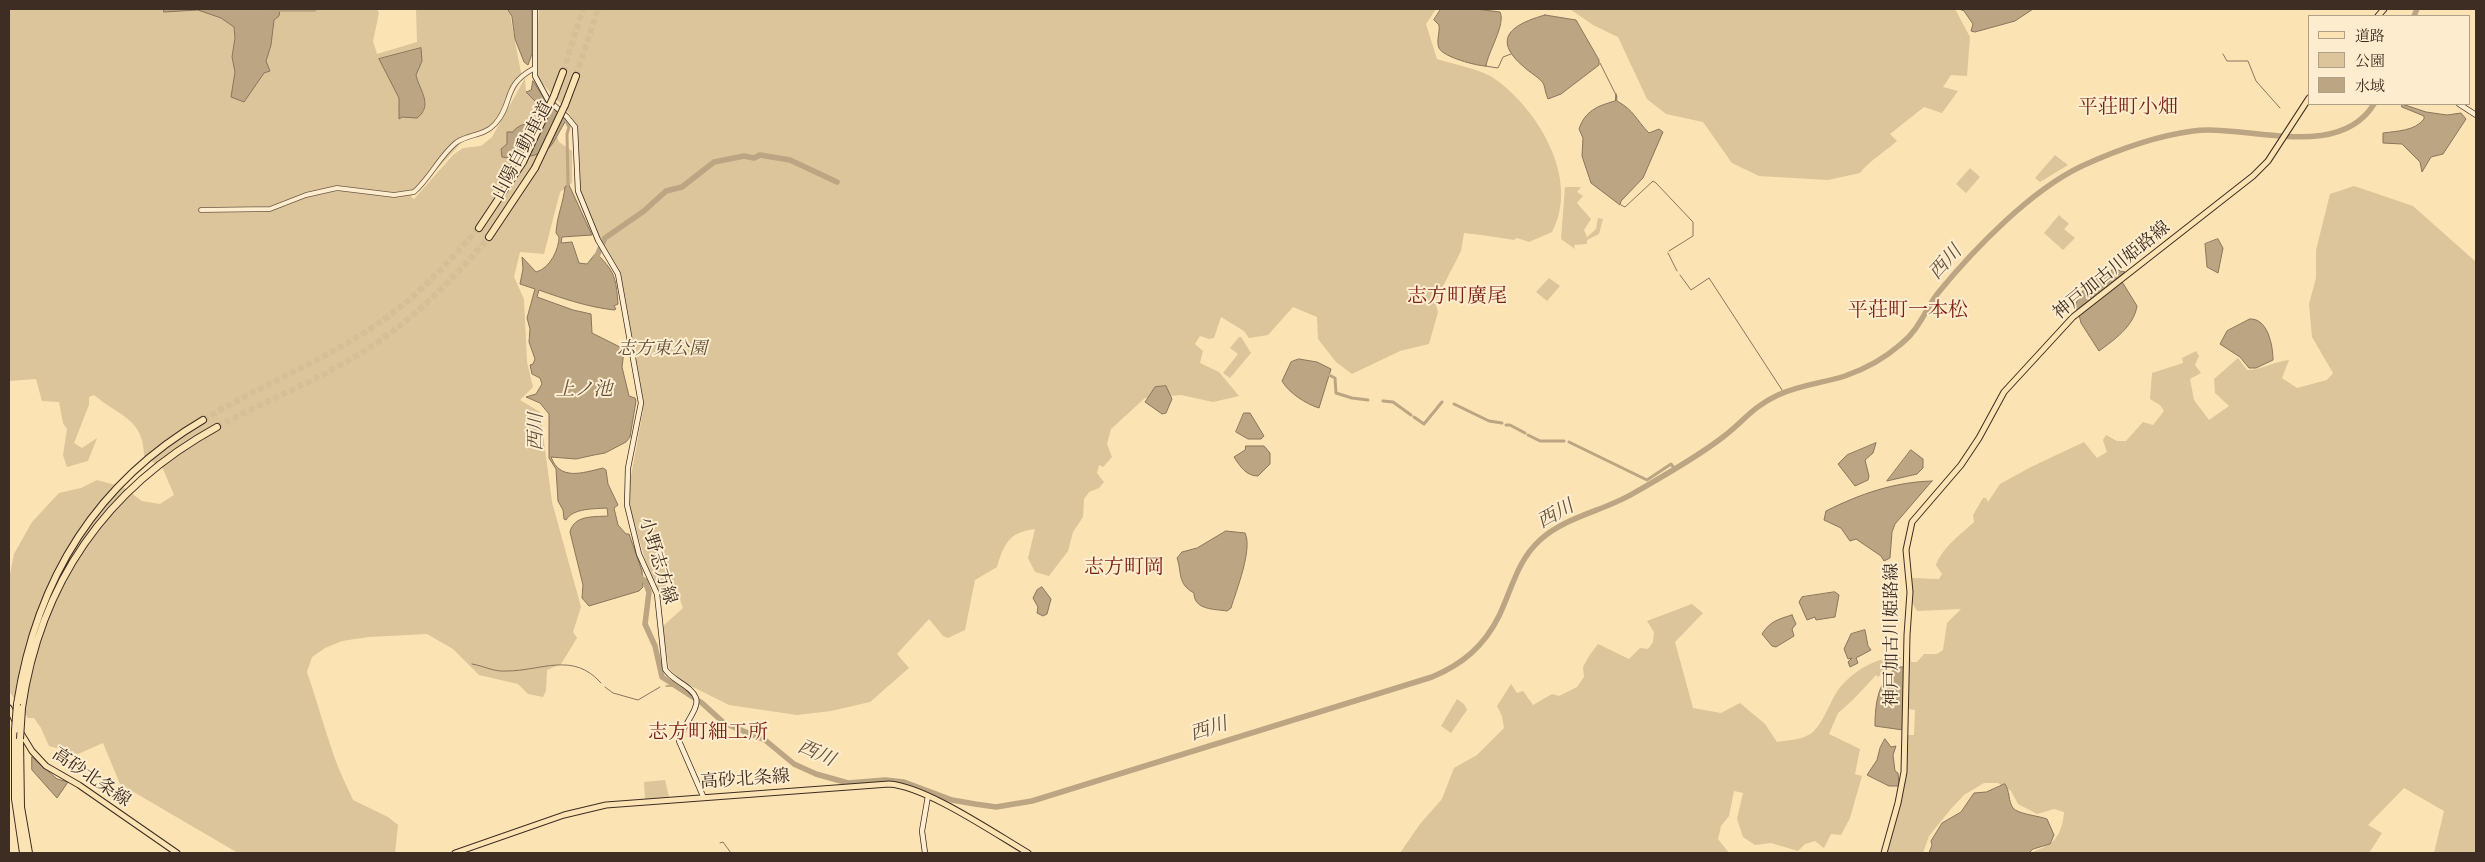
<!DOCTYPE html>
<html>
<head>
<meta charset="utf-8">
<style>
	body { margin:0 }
	#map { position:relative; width:2485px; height:862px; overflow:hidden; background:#fce3b4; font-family:"Libre Bodoni","Noto Serif JP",serif }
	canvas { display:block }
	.frame { position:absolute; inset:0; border:10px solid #3d2d22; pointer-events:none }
	.legend { position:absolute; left:2308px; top:15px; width:162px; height:90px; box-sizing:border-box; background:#fdedce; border:1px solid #b0a089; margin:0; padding:6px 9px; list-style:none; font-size:15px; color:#3d2d22 }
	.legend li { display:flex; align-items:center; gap:10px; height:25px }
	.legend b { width:25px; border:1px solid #b0a089 }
</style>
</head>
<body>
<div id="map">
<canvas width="2485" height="862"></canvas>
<div class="frame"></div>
<ul class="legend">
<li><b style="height:6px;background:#fce3b4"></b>道路</li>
<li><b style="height:14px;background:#dcc49b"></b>公園</li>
<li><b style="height:14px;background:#bba582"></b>水域</li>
</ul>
</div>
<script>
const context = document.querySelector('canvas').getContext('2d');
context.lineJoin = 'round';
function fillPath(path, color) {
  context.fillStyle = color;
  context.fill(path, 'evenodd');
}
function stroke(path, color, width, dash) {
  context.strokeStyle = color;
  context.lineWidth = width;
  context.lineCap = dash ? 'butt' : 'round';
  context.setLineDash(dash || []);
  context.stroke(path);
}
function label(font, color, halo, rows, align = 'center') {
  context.font = font + ' "Libre Bodoni","Noto Serif JP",serif';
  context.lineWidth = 4;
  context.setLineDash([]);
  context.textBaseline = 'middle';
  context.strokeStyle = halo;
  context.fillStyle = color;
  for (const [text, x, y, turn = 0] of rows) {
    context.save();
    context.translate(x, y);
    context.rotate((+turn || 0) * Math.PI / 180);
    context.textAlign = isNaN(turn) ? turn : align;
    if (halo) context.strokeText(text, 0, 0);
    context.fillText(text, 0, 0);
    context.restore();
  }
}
fillPath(new Path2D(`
	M9,9H377L379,13L373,41L377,54L417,42L416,9H509L522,78L491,132L462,142L411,197L414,199L453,155L463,148L481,146L492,137L525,78L526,92L535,98L552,122L559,142L572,151V183L560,192L544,254L520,252L514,277L524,299L527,362L533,387L520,400L540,412L552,502L581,607L573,632L577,638L561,664L547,670L546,691L543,697L528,694L518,684L479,675L453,649L427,634L369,637L342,641L325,648L312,657L307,672C316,698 323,724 332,750C337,767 346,784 353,800L388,817L398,825L395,853H238L120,784L103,743L78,754L49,746L41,728L34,718H28L9,691V579L14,554L32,522L59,493L81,488L97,480L123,487L142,501L160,504L174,495L163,469L144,456C144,419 119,416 94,395L89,397V405L74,443L82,448L97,438L88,461L67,467L63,455L67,429L63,423L59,402L42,401L36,379L9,381Z
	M539,9H1436L1426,24L1437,59C1452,64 1479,69 1492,77C1537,107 1581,179 1552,232L1529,242L1517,238L1514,240C1497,237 1482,235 1464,233L1461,251L1435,302L1438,312L1429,344L1400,351L1352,374L1336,362L1318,339L1317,317L1293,307L1268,335L1249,338L1244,331L1221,317L1214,338L1209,339L1200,336L1195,344L1203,351L1200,363L1219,372L1239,396L1213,402L1181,395L1145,398L1111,429L1107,444L1112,457L1103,467L1099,465L1097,473L1104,482L1099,488L1089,492L1084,499L1083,517L1073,532L1068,551L1049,576L1035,572L1028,558L1035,529C1009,532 1004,544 997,567L975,580L965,630L948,638L943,636L929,619L897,654L909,668L870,702L831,711L797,715L729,705L679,680L669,668L662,627L683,608L677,591L661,601L647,566L627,498L643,411L620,275L599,239L585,206L580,189L577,128L569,113L538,79L536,57Z
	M1570,9H1955L1970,37L1967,76L1951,75L1943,87L1958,91L1942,113L1924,107L1890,134L1897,141C1885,152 1870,160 1860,173L1828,180L1759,176L1732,163L1703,122L1666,114L1647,99L1618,37L1593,25Z
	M2055,155L2068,165L2040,182L2035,178Z
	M1970,168L1980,177L1966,193L1956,184Z
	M2354,186L2413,206L2476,262V853H2434L2444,811L2404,788L2368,825L2382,833L2369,853H2031C2036,850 2041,849 2046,846C2059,840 2063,825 2064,812L2054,809L2037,814L2018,804L2011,791L1998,783H1984L1964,795L1950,810L1929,836L1923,853H1886L1903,794L1908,735H1914L1915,710L1908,709L1907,649H1910L1911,662H1917L1924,654H1937L1943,650L1947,623L1961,609L1917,611L1912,602V578L1939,579L1942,574L1936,565C1942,548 1961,534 1974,522L1973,515L1983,498H1986L1988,502L2000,484L2031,467L2084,442L2097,458L2107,452L2103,440L2106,435L2117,441H2126L2143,422L2153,425L2164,411L2160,405L2150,399L2152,373L2183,363L2182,358L2196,351L2199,356L2195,365L2201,373L2190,379L2194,400L2209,420L2229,406L2215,393L2214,379L2238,358L2247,370C2257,371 2276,361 2289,360L2282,378L2297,388L2327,380L2333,373L2312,337L2309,304L2316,278V250L2330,194Z
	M1565,187H1581L1577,192L1583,196L1577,203L1591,219L1584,230L1587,237L1596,229L1598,218L1603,219L1599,234L1587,240V244L1574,245L1575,249L1561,239Z
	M2059,215L2069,224L2064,229L2075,238L2063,250L2044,233Z
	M1549,278L1560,286L1547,301L1536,292Z
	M1239,337H1241L1251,353L1230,378L1223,373L1238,354L1230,348Z
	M1692,604L1703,613L1675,642L1693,708L1721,713L1740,703L1765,724L1777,742C1788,740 1805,740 1814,731C1823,722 1828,707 1835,695C1846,675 1878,654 1902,658L1878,677L1876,675C1864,688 1850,704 1838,713L1829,734L1860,749L1855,774L1862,776L1850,818L1841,835L1831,834L1824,848L1815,841L1805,844L1798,851L1771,843L1755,845L1743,837L1737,819L1743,793L1734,791L1729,816L1721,826L1718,839L1729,853H1400L1420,824L1442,799L1454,768L1477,755L1504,728L1502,716L1497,706L1511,684L1517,693L1523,691L1533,705L1552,694L1559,696L1577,687L1584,677L1583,667L1589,656L1598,644L1629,659L1640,648L1648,649L1653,642L1654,632L1647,621Z
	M1457,699L1464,704L1467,710L1451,733L1441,726Z
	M665,780L669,797L645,799L644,782Z`), '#dcc49b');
const water = new Path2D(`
	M164,9H280L279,16L274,20L271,45L266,61L270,71L264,73L244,102L231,97L235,72L232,57L235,38L234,27L221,18L198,10L164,12Z
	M508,9H532V54L528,65L524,62L515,39L512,17Z
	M1441,9H1476L1500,12C1506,24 1488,52 1486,66C1477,66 1443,57 1439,48C1436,41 1440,33 1439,25L1434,20Z
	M1959,9H2033L2015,21L1975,32L1971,31L1973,24L1964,11Z
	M1545,15L1576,20L1599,60V65L1561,94L1548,99C1546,94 1545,90 1544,85C1542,79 1529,72 1524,67C1490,38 1513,24 1545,15Z
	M421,48L422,61L416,75C419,90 434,105 417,118L402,117L399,119V98L379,59Z
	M533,81L547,103L566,119L565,122C551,145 553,152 526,157C517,158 511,159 502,157L501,149L507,144V132H513C519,122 532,126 538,115L537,103L526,92L531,90Z
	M1616,94L1617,101C1635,111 1636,120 1649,133L1659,129L1663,132L1643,178L1621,201L1620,205L1591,183L1582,156L1583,138L1579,129C1585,111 1597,106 1615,101Z
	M2402,104L2426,112L2447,115L2461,113L2466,119L2443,154L2431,157L2422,172L2420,162L2402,144L2383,143V133C2397,131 2415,131 2424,119V116L2402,107Z
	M569,185L592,235L562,237L561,243L572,242L579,263L587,264L596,253C614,271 616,276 618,304L614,306L616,309L614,310C588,307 564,299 539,290L537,297L573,310L591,314L592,333L620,347L624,351L622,367L629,396L635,398L636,401L630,437L626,442L605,453L594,455L576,459L551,457C560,481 582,473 603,468L606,470L608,484L618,505L614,508L618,525L626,534H629L642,571L643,587L639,591L589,606L582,598L583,585L570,532C574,515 593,517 608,516L607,508C594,509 573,508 566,520L564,519L563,510L558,501L556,469L549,458V414L540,403L526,397L536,394L542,384L540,378L532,374L530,365L533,364L535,359L529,342L530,329L527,318L535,289L520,284L523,269L522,257L536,272C551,268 559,248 559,237L556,233C557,216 563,204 565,187Z
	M2218,239L2223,248L2218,273L2207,267L2205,244Z
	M2114,269L2125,272L2075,311C2076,290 2096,277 2114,269Z
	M2121,280L2137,306C2134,326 2114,340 2099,351L2081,323L2079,315Z
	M2250,319C2268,318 2273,346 2273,360L2256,368H2249L2240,357L2220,344L2227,331Z
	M1299,359L1317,362L1331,369L1319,408C1306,404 1289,393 1282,381L1291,362Z
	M1166,386L1172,399L1166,413L1162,414L1145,402L1155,387Z
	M1244,413H1250L1264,436L1261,439H1248L1236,432Z
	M1876,443L1873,453L1865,460L1869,476L1868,480L1855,486L1838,464L1847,455Z
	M1246,446H1264L1270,453V464L1258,476C1247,476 1241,468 1234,457L1245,450Z
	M1911,450L1923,459V468L1917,474L1887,481Z
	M1932,481L1895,524L1892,532L1890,558L1884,561L1881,556L1856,539L1850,541L1841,528L1824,520L1826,511C1860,494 1894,482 1932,481Z
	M1226,531L1245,533C1253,549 1236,591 1231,608L1227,611C1214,609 1194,610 1194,593C1177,584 1182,572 1177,558L1182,552L1197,548Z
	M1042,587L1051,599L1047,614L1043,616L1037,613L1038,607L1033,598L1037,590Z
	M1835,592L1839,595L1835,617L1816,620L1815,617L1807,620L1799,602L1802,597Z
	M1792,615L1796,624L1792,629L1794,636L1776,647L1772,646L1762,634C1770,621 1779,619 1792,615Z
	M1865,630L1868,646L1871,650L1856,658L1858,663L1850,667L1848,662L1852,658L1848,659L1844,649L1851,634Z
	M1898,667H1904L1903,730L1875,726C1875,704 1878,679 1898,667Z
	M1885,739L1891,747L1896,746L1893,755L1895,771L1898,773L1899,784L1898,786H1889L1867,775L1877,760L1880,748Z
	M32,757L57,779L68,782L57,798L32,770Z
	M2005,784C2010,791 2008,801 2013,808C2017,814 2040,816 2047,819L2054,835L2050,844L2033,849L2029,853H1929L1932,845L1931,841L1942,823L1961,812L1974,793L1986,792Z`);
fillPath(water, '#bba582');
stroke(water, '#89755c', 1);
stroke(new Path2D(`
	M2223,54L2227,61H2248L2256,81L2280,108
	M1600,63L1617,97
	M1485,66L1498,68L1503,57L1511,54
	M1621,205L1625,207L1653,181L1656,183L1693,222V236L1669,251
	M1668,253L1677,271
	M1680,275L1691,290L1709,278L1784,393
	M472,664C484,666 494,672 506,671C542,671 573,651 601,683
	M666,686H673
	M605,687L613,693L638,700L660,687
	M720,843L723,842L731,853`), '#89755c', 1);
stroke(new Path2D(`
	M566,121L569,127L567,134L568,185
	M1327,374L1335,378L1336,393L1352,398L1368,400
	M1383,401L1393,402L1411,415
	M1454,404L1489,421L1502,423
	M1414,417L1424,424L1442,402
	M1506,425H1510L1525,433
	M1528,435L1540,441H1564
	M1569,442L1647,480L1671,464L1674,468`), '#bba582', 3);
stroke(new Path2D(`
	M274,11L280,9H314
	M2414,16L2417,9
	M596,258L605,238L644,211L666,191L682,187L714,162L744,156L754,158L760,155L790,160L837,182
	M638,576L645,581L649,592L645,624L655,646L662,677L702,703L724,723L765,740L794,764L816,774L848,783L885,780L904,782L952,800L975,804L996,807L1032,801L1432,677C1463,664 1484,646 1499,616C1512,589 1517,561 1540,540C1567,516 1604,511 1634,493C1663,476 1696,458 1723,437C1744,421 1752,407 1778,395C1799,385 1823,383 1845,376C1865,369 1885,358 1901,344C1919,330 1925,310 1938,293C1974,249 2031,190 2082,166C2117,150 2155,136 2193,131C2247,124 2338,162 2374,104`), '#bba582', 5.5);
stroke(new Path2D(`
	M563,72L583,9
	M576,76L598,9
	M203,420C263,384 329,359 386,318C421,293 450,260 479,228
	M217,427C269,399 326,377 375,344C419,314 455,277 489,237`), '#d6bf97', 6, [6, 3]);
const tertiary = new Path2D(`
	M201,210L270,209L306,195L337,188L394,195L414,192C430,178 441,154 457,142C469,134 484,136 495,124C514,103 502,86 533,69`);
const secondary = new Path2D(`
	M535,9V76L548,100L567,117L575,127L578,191L598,240L618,274L641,403L628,468L627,505L639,554L657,594L665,669C672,681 691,685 696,698C700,709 680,729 679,741L703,796
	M2459,104L2476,115
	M925,853L922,831L928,796`);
const primary = new Path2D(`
	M2378,16L2384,9
	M9,708L15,721
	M21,733L32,751L46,766L79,785L177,853
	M455,853L564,815L606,805L889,784C925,786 994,833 1028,853
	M1884,853L1898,803L1904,772L1907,635L1910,592L1906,550L1912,522L1961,465L1979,438L2004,392L2073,317L2253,176L2268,161L2309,98`);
const motorway = new Path2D(`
	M554,96L563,72
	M565,105L576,76
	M479,228L523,162
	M489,237L535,168
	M17,704C36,581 94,484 203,420
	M22,708C40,583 106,488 217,427
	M15,730V799L23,853
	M20,739L21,807L29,853`);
stroke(tertiary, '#6d5a46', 5.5);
stroke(secondary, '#3d2d22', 6);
stroke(primary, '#3d2d22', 7);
stroke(motorway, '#3d2d22', 8);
stroke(tertiary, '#fdedce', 4);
stroke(secondary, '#fdedce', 4.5);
stroke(primary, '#fce3b4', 5);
stroke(motorway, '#fce3b4', 6);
const motorwayBridge = new Path2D(`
	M523,162L554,96
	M535,168L565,105
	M15,730L17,704
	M20,739L22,708`);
stroke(motorwayBridge, '#3d2d22', 8, []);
stroke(motorwayBridge, '#fce3b4', 6);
label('18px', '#3d2d22', '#fdedce', [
	["山陽自動車道",523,151,-62],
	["神戸加古川姫路線",2112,271,-39],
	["小野志方線",657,561,73],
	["神戸加古川姫路線",1893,635,-90],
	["高砂北条線",91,778,34],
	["高砂北条線",745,780,-4]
]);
label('italic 18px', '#5d4b3a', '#fdedce', [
	["志方東公園",662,350]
]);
label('italic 19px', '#63513f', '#fdedce', [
	["西川",1946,263,-48],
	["上ノ池",584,390],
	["西川",537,432,-89],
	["西川",1556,515,-29],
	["西川",1209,730,-17],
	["西川",816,754,24]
]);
label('20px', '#7a1f14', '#fdedce', [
	["平荘町小畑",2128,108],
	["志方町廣尾",1457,297],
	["平荘町一本松",1908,311],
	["志方町岡",1124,568],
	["志方町細工所",708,733]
]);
</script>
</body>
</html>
